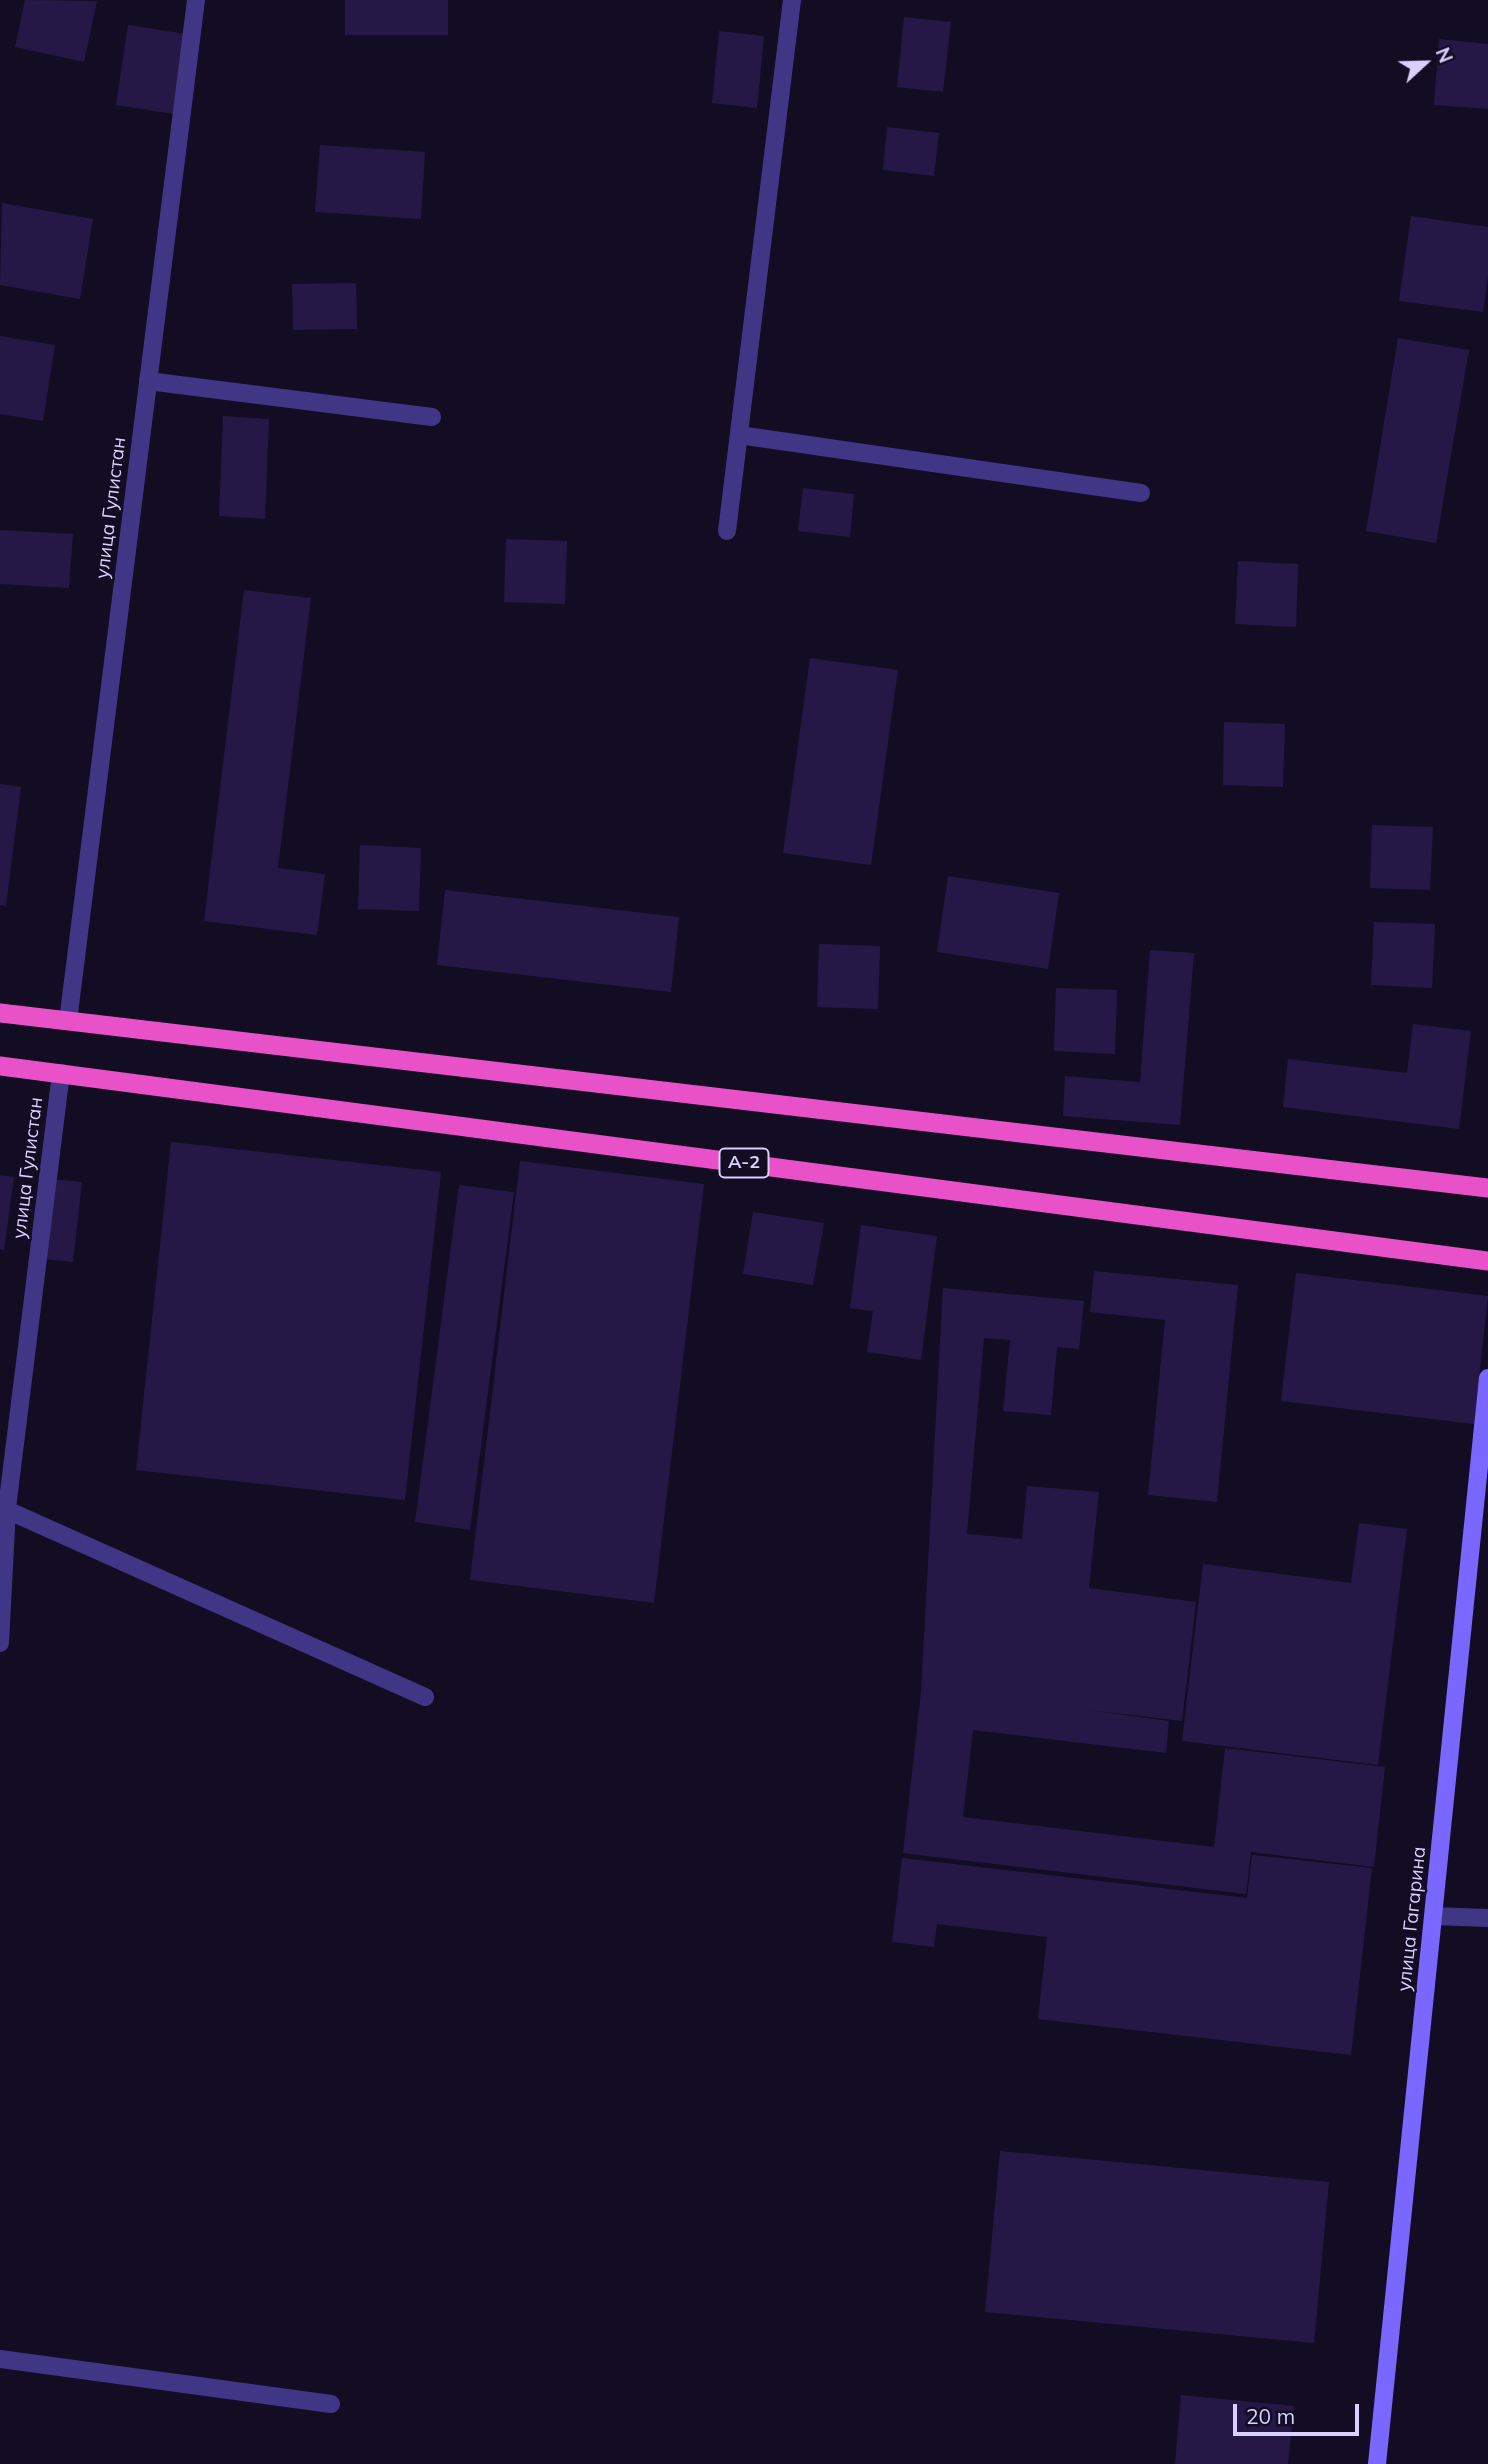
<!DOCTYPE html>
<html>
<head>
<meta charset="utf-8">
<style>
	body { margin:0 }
	#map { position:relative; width:1488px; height:2464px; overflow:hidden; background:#130d24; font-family:Mulish,sans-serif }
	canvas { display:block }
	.north { position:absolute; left:1390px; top:28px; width:70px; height:70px; -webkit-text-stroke:5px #130d24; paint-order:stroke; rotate:68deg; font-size:19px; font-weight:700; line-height:28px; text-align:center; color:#dad0ff }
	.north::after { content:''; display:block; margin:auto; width:24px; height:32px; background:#dad0ff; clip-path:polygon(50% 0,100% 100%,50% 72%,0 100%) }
	.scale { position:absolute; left:1233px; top:2404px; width:126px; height:32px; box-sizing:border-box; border:4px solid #dad0ff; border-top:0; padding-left:9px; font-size:21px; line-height:24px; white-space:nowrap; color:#dad0ff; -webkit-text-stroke:5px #130d24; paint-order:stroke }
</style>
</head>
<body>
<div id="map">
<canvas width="1488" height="2464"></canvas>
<div class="north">N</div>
<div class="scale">20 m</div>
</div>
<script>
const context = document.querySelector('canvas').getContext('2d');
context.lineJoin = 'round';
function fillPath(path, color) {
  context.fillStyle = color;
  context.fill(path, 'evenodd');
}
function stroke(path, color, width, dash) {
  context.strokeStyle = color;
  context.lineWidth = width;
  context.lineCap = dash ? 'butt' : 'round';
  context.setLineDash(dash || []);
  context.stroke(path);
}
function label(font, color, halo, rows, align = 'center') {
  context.font = font + ' Mulish,sans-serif';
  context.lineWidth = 5;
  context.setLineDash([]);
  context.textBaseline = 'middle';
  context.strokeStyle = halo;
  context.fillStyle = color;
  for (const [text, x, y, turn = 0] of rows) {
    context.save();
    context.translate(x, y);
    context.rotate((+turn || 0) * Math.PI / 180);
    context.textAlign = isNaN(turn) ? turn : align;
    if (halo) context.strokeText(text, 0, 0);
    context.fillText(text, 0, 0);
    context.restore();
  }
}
fillPath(new Path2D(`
	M25,0L97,1L84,62L15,47Z
	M345,0H448V35H345Z
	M904,17L951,22L943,92L897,87Z
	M128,25L199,36L186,116L116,105Z
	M719,31L764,36L757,108L712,103Z
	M1439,39L1488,44V109L1434,105Z
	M887,127L939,133L934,176L883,170Z
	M320,145L425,152L421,219L315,212Z
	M2,203L93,219L80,299L0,285Z
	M1411,216L1488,227V276L1483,312L1399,301Z
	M356,283L357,329L293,330L292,284Z
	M0,336L55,345L43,421L0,414Z
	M1398,338L1469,350L1436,543L1366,531Z
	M223,416L269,419L265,519L219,516Z
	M803,488L854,494L850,537L798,531Z
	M0,530L73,534L69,588L0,584Z
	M506,539L567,541L565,604L504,602Z
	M1238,561L1298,564L1296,627L1235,624Z
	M244,590L311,598L278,868L325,874L317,935L204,921Z
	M810,658L898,670L871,865L783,853Z
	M1224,722L1285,724L1283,787L1223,785Z
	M0,784L21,787L6,906L0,905Z
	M1372,825L1433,827L1430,890L1370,888Z
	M360,845L421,848L419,911L358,909Z
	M948,876L1059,893L1048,969L937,952Z
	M445,890L679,917L671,992L437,965Z
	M1374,922L1435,924L1432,988L1371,985Z
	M819,944L880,946L878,1009L817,1007Z
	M1150,950L1194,953L1180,1125L1063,1116L1065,1076L1140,1082Z
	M1056,988L1117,990L1115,1054L1054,1051Z
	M1413,1024L1471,1031L1459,1129L1283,1107L1288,1059L1407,1073Z
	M171,1142L441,1172L405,1500L136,1470Z
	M520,1161L704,1184L654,1603L470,1580Z
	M0,1175L14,1177L4,1250L0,1249Z
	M52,1179L82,1182L73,1262L44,1259Z
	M459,1185L514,1192L470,1530L415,1522Z
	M753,1212L824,1223L813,1285L743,1274Z
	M861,1225L937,1236L921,1360L867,1352L873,1311L850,1308Z
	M1094,1271L1238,1285L1217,1502L1148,1495L1165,1320L1090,1312Z
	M1296,1273L1488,1296L1474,1424L1281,1401Z
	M943,1288L1084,1301L1079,1349L1057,1347L1051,1415L1003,1411L1010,1340L984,1338L967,1534L1022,1539L1027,1486L1099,1492L1089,1588L1196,1602L1182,1721L1080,1709L1169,1721L1166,1753L973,1730L963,1817L1214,1847L1225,1748L1385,1767L1374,1867L1251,1852L1246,1894L903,1853L921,1692Z
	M1359,1523L1407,1529L1378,1765L1182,1741L1203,1564L1351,1583Z
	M1252,1855L1372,1868L1351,2055L1038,2019L1047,1937L937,1924L934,1947L892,1942L902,1858L1247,1898Z
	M1000,2151L1329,2182L1314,2343L985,2312Z
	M1181,2395L1294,2406L1288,2464H1175Z`), '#261846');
stroke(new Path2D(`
	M148,381L432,417
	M739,435L1141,493
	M1433,1916L1488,1918
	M0,2359L331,2404`), '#413685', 18);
stroke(new Path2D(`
	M727,531L792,0
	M68,1021L196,0
	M0,1507L425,1697
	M0,1643L7,1508L61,1073`), '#413685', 18);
stroke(new Path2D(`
	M1377,2464L1488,1378`), '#7a67ff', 18);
stroke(new Path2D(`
	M0,1013L1488,1188
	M0,1066L1488,1261`), '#e851c7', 19);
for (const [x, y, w] of [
	[744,1163,49]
]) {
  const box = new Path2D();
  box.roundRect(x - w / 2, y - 14.5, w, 29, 5);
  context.fillStyle = '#130d24';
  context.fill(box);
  stroke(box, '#dad0ff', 2);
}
label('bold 18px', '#dad0ff', null, [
	["A-2",744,1163]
]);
label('19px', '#dad0ff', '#130d24', [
	["улица Гулистан",111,508,-83],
	["улица Гулистан",28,1168,-83],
	["улица Гагарина",1412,1919,-84]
]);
</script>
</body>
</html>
